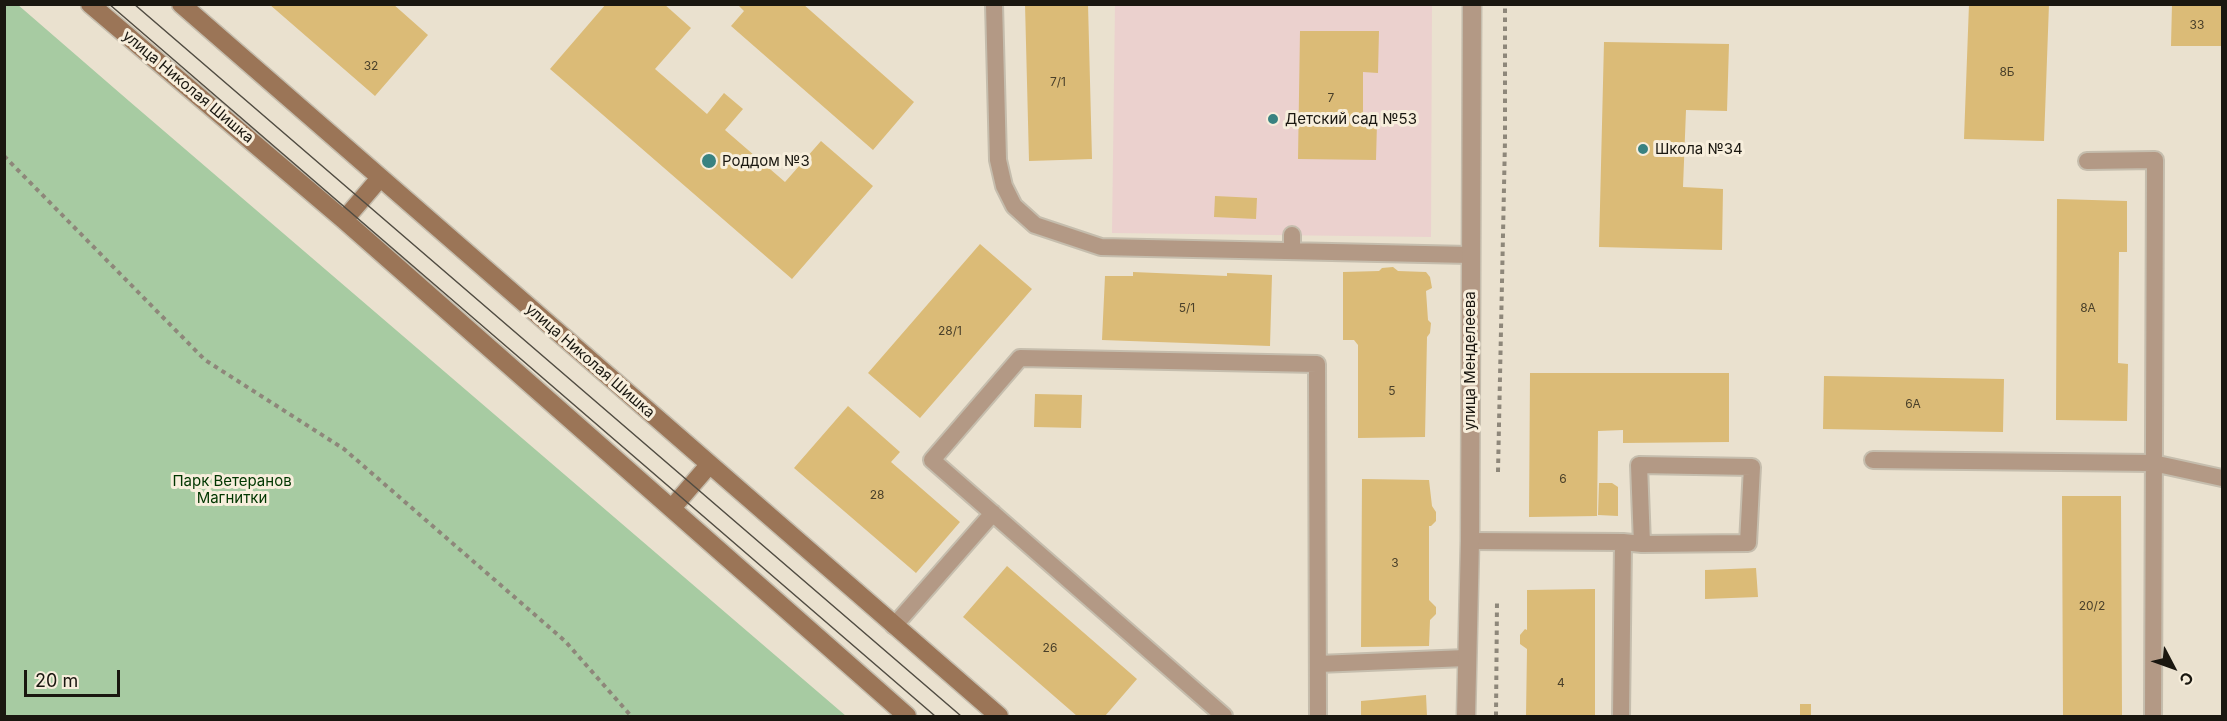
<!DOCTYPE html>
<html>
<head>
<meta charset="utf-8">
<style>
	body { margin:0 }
	#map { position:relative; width:2227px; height:721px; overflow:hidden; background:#eae1cf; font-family:Inter,sans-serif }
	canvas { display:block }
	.frame { position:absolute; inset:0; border:6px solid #1a1710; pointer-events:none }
	.north { position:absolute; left:2143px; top:637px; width:60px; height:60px; -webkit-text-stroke:4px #f7eedc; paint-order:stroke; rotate:131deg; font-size:16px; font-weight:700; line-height:24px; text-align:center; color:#1a1710 }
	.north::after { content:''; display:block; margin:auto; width:21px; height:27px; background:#1a1710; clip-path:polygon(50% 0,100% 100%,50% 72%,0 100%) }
	.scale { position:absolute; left:24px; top:670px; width:96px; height:27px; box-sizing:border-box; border:3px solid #1a1710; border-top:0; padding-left:8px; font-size:18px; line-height:21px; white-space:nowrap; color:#1a1710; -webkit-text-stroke:4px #f7eedc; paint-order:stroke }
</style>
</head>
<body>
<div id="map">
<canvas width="2227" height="721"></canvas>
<div class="frame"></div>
<div class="north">С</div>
<div class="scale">20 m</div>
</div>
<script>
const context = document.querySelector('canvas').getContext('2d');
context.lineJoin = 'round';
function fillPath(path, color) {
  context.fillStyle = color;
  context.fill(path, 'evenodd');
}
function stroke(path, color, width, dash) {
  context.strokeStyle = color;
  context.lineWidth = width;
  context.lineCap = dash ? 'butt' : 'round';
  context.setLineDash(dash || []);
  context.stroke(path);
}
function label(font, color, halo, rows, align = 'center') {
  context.font = font + ' Inter,sans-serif';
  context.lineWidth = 6;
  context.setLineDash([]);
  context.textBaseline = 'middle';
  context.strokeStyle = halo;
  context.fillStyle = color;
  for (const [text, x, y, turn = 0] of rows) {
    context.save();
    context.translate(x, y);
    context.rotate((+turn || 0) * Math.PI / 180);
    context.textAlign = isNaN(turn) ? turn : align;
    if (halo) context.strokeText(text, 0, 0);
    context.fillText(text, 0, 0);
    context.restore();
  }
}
fillPath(new Path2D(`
	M1115,5H1432L1431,237L1112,233Z`), '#ebd1ce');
fillPath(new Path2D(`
	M17,4L129,101L846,716H5L4,5Z`), '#a7cba2');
fillPath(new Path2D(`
	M269,4H393L428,35L375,96Z
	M606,4H664L691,28L655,69L707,114L724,93L743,109L725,130L785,182L821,141L873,186L792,279L550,69Z
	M737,4H803L914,102L873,150L731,26L744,11Z
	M1025,4H1088L1092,159L1029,161Z
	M1969,4H2049L2044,141L1964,139Z
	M2172,4H2222V46H2171Z
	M1300,31H1379L1378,73L1363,72V123H1377L1376,160L1298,159Z
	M1604,42L1729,44L1727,111L1686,110L1683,187L1723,189L1722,250L1599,247Z
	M1215,196L1257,198L1256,219L1214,217Z
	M2057,199L2127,201V252H2119L2118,363L2128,364L2127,421L2056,420Z
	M980,244L1032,289L920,418L868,373Z
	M1393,267L1398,271L1426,272L1430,277L1432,288L1426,291L1428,320L1431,323L1430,333L1427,337L1425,437L1358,438V345L1354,340H1343V272L1379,271L1382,268Z
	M1133,272L1227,276V273L1272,275L1270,346L1102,340L1105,276H1133Z
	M1530,373H1729V442L1623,443V430L1598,431L1597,516L1529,517Z
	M1824,376L2004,379L2003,432L1823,429Z
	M1035,394L1082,395L1081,428L1034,427Z
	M848,406L900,452L891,462L960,522L916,573L794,468Z
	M1362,479L1429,480L1432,506L1436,512V521L1431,526H1429V600L1436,607V614L1430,620L1429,646L1361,647Z
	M1599,483H1612L1618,487V516L1598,515Z
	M2062,496H2121L2122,716H2063Z
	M1007,566L1137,679L1105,716H1077L963,617Z
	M1756,568L1758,597L1705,599V570Z
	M1595,589V716H1526L1527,649L1520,644V635L1525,629L1527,630V590Z
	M1426,695L1427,716H1361V701Z
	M1800,704H1811V716H1800Z`), '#dbbb77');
const lane = new Path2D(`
	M994,4L998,160L1004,186L1014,206L1035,225L1101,247L1470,255
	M2087,161L2155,160L2153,716
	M1292,251V235
	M1873,460L2153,463L2222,478
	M1470,541L1623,542L1642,544L1639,465L1752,467L1748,543L1642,544
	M894,626L993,513
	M1318,664L1466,658
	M1224,716L932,460L1020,358L1317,364L1318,716
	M1621,716L1623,542`);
const street = new Path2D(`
	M1466,716L1470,541L1472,4`);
const secondary = new Path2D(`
	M90,4L344,220L907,716
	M181,4L999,716
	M344,220L380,178
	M672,508L709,465`);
stroke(lane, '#c5bdad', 20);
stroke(street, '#c5bdad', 21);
stroke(secondary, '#c5bdad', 21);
stroke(new Path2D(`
	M4,156L205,360L344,449L565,641L631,716
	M1498,472L1505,140V4
	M1496,716L1497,602`), '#8e877a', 4, [4.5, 4.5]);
stroke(lane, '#b39985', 16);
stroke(street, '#b39985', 18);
stroke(secondary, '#9b7557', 18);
stroke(new Path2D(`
	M109,4L935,716
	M134,4L961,716`), '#514c42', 1.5);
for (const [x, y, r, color] of [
	[1273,119,6,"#398281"],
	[1643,149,6,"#398281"],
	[709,161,8,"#398281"]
]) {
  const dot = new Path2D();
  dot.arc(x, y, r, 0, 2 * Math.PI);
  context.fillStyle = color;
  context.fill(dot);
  stroke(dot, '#f7eedc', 2);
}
label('12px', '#4a402a', null, [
	["33",2197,25],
	["32",371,66],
	["8Б",2007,72],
	["7/1",1058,82],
	["7",1331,98],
	["5/1",1187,308],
	["8А",2088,308],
	["28/1",950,331],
	["5",1392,391],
	["6А",1913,404],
	["6",1563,479],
	["28",877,495],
	["3",1395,563],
	["20/2",2092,606],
	["26",1050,648],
	["4",1561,683]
]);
label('15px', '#1a1710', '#f7eedc', [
	["улица Николая Шишка",188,87,40],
	["улица Николая Шишка",590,361,41],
	["улица Менделеева",1470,361,-90]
]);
label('15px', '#1a1710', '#f7eedc', [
	["Детский сад №53",1285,119],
	["Школа №34",1655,149],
	["Роддом №3",722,161]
], 'left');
label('15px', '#003600', '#f7eedc', [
	["Парк Ветеранов",232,481],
	["Магнитки",232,498]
]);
</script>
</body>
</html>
